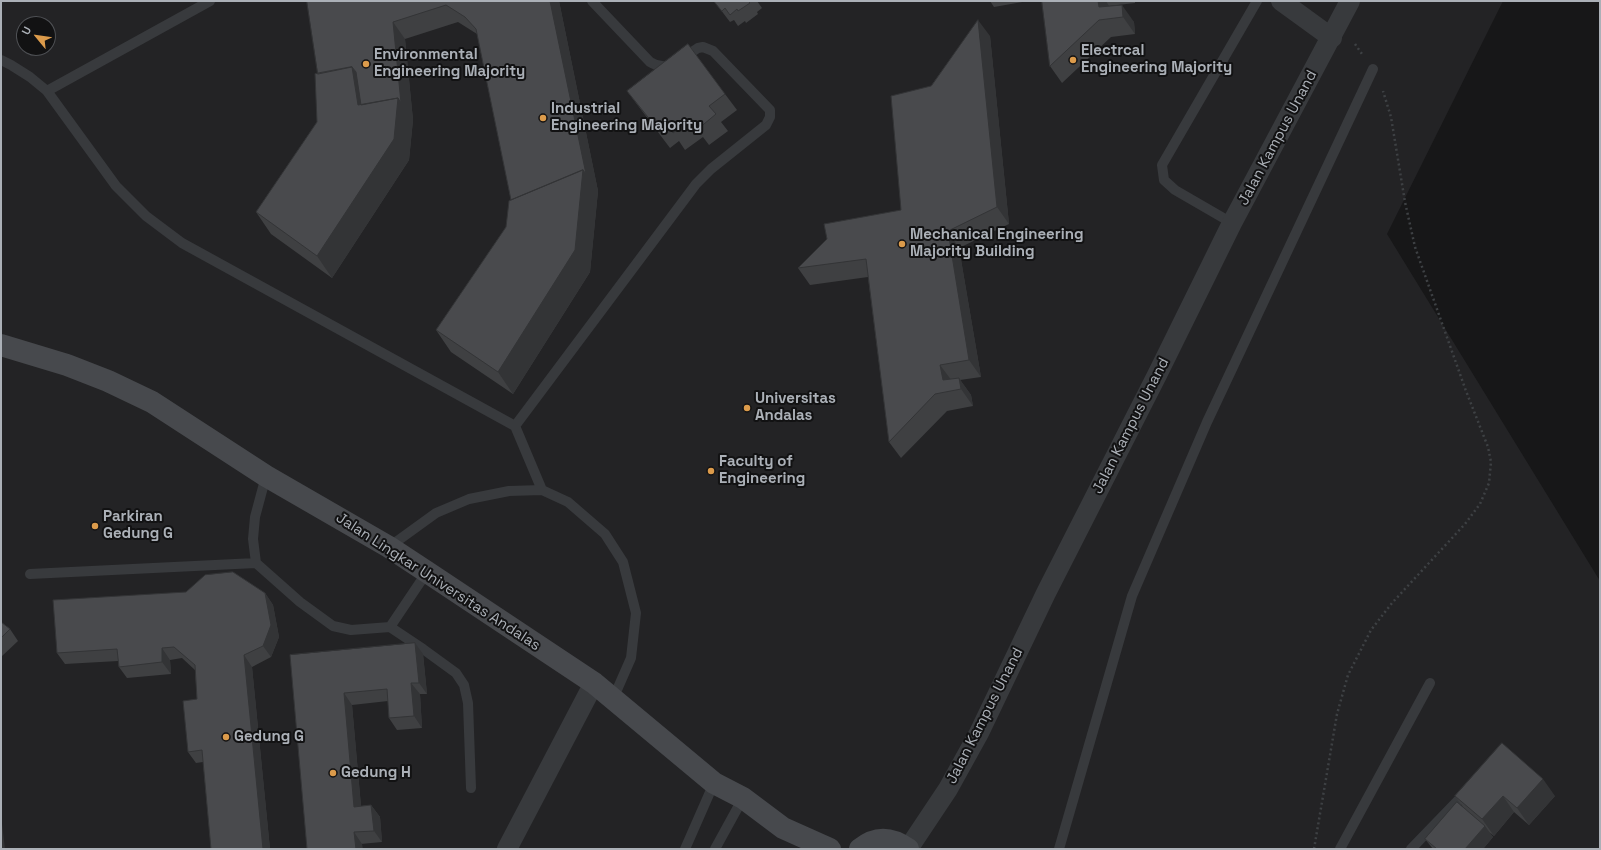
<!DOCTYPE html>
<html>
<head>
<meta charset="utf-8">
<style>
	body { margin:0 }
	#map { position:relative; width:1601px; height:850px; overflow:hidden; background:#171718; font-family:"Space Grotesk",sans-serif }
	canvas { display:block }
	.frame { position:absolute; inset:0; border:2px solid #abb0b7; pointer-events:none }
	.north { position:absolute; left:16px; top:16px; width:40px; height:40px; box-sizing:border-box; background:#121213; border:1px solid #4f5155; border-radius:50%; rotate:299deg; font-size:11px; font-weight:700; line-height:16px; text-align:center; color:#abb0b7 }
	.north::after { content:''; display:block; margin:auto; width:14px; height:18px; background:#dc9b4b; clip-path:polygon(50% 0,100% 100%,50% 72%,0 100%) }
</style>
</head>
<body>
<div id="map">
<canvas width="1601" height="850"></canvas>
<div class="frame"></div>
<div class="north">U</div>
</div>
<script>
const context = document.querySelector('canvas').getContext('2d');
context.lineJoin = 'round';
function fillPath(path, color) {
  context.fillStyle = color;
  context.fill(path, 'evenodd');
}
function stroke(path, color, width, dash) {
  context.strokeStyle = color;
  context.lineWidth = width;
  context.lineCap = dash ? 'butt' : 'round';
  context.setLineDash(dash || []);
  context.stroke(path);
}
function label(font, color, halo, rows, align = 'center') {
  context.font = font + ' "Space Grotesk",sans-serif';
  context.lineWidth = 4;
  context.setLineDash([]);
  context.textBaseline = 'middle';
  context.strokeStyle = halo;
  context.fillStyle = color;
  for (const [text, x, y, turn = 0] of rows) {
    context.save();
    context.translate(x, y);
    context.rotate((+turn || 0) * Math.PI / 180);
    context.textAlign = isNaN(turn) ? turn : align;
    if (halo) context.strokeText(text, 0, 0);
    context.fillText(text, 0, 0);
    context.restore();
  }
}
fillPath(new Path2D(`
	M1,1H1503L1387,234L1600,581V849H1ZM24,24H48V48H24Z`), '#232325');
stroke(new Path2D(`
	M1355,44L1362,54
	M1314,849L1337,714L1348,675L1371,630L1392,603L1465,524L1480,504L1489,483L1491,462L1488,447L1466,391L1415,247L1405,202L1391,117L1383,91`), '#3e4144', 2.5, [2, 3]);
stroke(new Path2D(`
	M1,60L11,65L30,77L47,91L116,186L146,216L182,243L515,426L542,490
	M47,91L210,1
	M1232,223L1175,190L1164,180L1162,165L1257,1
	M515,426L696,184L711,169L766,125L770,117V110L713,51L703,47L698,48C682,58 669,74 650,62L592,1
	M266,476L255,517L253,539L256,563L300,602L333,626L351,630L390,627L427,572
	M389,547L436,513L469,499L509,491L542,490L568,502L605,534L623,562L636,613L631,658L613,699
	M30,574L256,563
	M390,627L423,649L456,673L464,685L468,703L471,788
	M685,849L714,783
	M715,849L743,798
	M1059,849L1132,596L1207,422L1373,69
	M1340,849L1430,683
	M1411,849L1468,790`), '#383a3d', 10);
stroke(new Path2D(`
	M1281,1L1332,38
	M507,849L594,683
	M908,849L948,789L979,733L1046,593L1157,375L1232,223L1350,1`), '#383a3d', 20);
stroke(new Path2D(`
	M1,345L67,365L108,381L152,402L266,476L389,547L427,572L594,683L714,783L743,798L783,828L830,849
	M860,849C876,836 891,837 908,849`), '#47494d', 22);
fillPath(new Path2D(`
	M307,1H559L598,191L590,272L513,394L451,352L436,330L506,227L511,200L477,34L458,22L405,39L413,120L409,160L332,278L271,234L256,212L317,122L318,74Z
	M714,1H757L762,8L757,12L758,14L746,23L745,21L738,26L734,20L730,22Z
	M990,1H1028L994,7Z
	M1042,1H1135V3L1109,6L1134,22L1135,34L1111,37L1062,83L1050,66Z
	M990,36L1009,224L959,248L981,377L960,380L971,395L973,406L947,411L901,458L889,442L868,277L810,285L798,268L901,210L931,86Z
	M627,91L725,94L737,110L721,122L728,131L709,145L703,137L685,150L679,141L670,148L639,107Z
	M186,592L265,593L273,605L279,637L271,657L252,667L270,849H211L203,762L196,763L188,752L197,699L195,670L182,658L170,660L171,674L127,678L119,667L118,661L65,664L57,653Z
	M1,622L10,629L18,641L1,657Z
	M423,654L427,694H420L422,728L397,730L389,718L388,701L352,705L361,806L371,805L380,817L382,842L307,849L290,655Z
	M1455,796H1555L1529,825L1514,812L1494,836L1489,832L1493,837L1483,849H1433L1425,839L1463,807Z`), '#3f4042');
fillPath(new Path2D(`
	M550,1H559L598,191L590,272L513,394L498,372Z
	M1098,1H1106L1109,6L1110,19L1099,7Z
	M1122,5L1134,22L1135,34L1123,17Z
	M978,20L990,36L1009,224L997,207Z
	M393,22L405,39L413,120L409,160L332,278L317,256L398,98Z
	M352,67L367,89L370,108L358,105Z
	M948,231L959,248L981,377L969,360Z
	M940,365L952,381L943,380Z
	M959,378L971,395L973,406L961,389Z
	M265,593L273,605L279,637L271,657L263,646Z
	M415,643L423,654L427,694L419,683Z
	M162,648L170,660L171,674L162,662Z
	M244,655L252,667L270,849H263Z
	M411,683L420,694L422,728L414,716Z
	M344,693L352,705L362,818L354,807Z
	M1543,779L1555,796L1529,825L1517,808Z
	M1503,796L1514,812L1494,836L1482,819Z
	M371,805L380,817L382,842L374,831Z
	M1,815L5,849H1Z
	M1485,826L1493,837L1483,849H1465Z
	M354,832L362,844L363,849H356Z`), '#333436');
const building = new Path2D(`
	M307,1H550L586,174L583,170L511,200L476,29L465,17L446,5L393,22L401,103L398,98L361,105L356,72L352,67L318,74Z
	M714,1H748L750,3L738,11L737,9L730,15L725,8L722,11Z
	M1042,1H1098L1099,7L1122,5L1123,17L1099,20L1050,66Z
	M978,20L997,207L948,231L969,360L940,365L943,380L959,378L961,389L935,394L889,442L866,259L798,268L827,239L824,224L901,210L891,96L931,86Z
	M688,44L725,94L709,106L716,114L698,129L691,120L673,133L667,125L659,131L627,91Z
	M352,67L358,105L398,98L394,139L317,256L256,212L317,122L315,74Z
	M583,170L575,250L498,372L436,330L506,227L509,201Z
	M233,572L265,593L271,625L263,646L244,655L263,849H211L202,750L188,752L183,701L197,699L195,665L174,647L162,648V662L119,667L117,649L57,653L53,600L186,592L205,575Z
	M1,622L10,629L1,638Z
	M415,643L419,683H411L414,716L389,718L387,689L344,693L354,807L371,805L374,831L354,832L356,849H307L290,655Z
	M1502,743L1543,779L1517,808L1503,796L1482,819L1455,796Z
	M1457,802L1485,826L1465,849H1437L1425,839Z`);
fillPath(building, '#494a4d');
stroke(building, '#333436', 1);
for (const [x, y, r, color] of [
	[1073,60,4,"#dc9b4b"],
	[366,64,4,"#dc9b4b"],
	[543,118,4,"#dc9b4b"],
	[902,244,4,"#dc9b4b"],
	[747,408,4,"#dc9b4b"],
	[711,471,4,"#dc9b4b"],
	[95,526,4,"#dc9b4b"],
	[226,737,4,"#dc9b4b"],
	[333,773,4,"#dc9b4b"]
]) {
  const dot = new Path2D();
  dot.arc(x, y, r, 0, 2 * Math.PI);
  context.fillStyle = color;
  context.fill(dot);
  stroke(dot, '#121213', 1.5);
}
label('bold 15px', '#abb0b7', '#121213', [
	["Electrcal",1081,51],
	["Engineering Majority",1081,68],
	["Environmental",374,55],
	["Engineering Majority",374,72],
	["Industrial",551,109],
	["Engineering Majority",551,126],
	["Mechanical Engineering",910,235],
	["Majority Building",910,252],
	["Universitas",755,399],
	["Andalas",755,416],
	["Faculty of",719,462],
	["Engineering",719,479],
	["Parkiran",103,517],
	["Gedung G",103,534],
	["Gedung G",234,737],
	["Gedung H",341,773]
], 'left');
label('15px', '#abb0b7', '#121213', [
	["Jalan Kampus Unand",1278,138,-62],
	["Jalan Kampus Unand",1131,426,-63],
	["Jalan Lingkar Universitas Andalas",438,582,33],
	["Jalan Kampus Unand",985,716,-63]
]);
</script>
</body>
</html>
